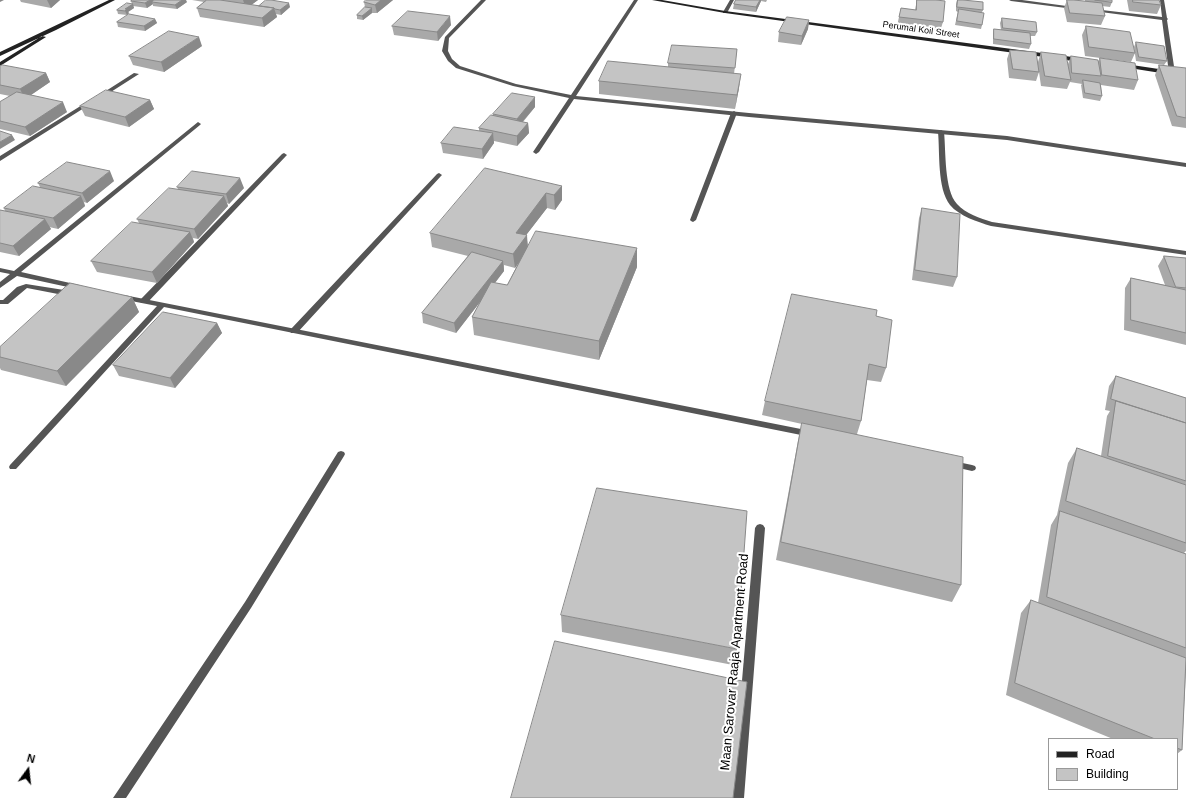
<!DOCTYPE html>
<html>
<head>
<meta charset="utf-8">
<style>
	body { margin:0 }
	#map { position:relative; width:1186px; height:798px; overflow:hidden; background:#fff; font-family:Helvetica,sans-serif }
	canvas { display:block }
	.legend { position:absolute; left:1048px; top:738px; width:130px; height:52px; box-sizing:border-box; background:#fff; border:1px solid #999; margin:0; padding:5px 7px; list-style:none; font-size:12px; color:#000 }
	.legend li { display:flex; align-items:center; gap:8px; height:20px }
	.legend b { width:20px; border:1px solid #999 }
	.north { position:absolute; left:8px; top:750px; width:40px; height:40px; -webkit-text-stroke:3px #fff; paint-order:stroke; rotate:15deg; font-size:11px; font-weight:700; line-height:16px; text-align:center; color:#000 }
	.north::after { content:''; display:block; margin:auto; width:14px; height:18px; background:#000; clip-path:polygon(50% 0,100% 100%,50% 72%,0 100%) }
</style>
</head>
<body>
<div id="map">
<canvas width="1186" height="798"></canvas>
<ul class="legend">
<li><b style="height:5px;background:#222"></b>Road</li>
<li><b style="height:11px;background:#c4c4c4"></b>Building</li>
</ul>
<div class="north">N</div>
</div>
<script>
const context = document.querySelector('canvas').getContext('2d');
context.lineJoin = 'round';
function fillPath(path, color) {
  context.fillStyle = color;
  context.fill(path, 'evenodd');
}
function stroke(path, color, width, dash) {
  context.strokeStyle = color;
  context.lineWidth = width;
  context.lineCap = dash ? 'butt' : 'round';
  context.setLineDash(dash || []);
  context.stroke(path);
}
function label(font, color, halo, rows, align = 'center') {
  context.font = font + ' Helvetica,sans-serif';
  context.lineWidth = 4;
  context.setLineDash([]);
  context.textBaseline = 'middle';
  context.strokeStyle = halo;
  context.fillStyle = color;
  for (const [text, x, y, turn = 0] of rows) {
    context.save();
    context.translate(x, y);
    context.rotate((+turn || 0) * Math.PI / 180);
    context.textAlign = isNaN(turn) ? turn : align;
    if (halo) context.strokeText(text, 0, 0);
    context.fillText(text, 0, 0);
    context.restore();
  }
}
fillPath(new Path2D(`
	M734,111L737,113L696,220L693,222L691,221L690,220L731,113Z
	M941,130L944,132C946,151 944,190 957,204C966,214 980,218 992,222L1186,251V255L991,226C978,222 959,216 950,205C937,188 940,153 938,132Z
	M284,153L287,155L286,156L147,303H141L140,301L141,299L282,154Z
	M439,173L442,175L441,176L297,333H291L290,331L291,329L437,174Z
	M26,284L64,290L67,296L64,301H61L57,299L59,296L58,294L27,288L8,304H0V300H3L17,287Z`), '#555');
fillPath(new Path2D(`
	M481,0H486L449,38L448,51L452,59L460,66L516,84L571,95L634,0H638L576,96L749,113L1007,136L1186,163V167L1007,140L749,117L574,99L539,152L536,154L533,152L569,98L513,86L456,68L448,61L442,51L445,37Z
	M730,0H734L727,13H723V12Z
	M1009,0H1022L1074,7L1076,8L1074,9L1011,1Z
	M1160,0H1164L1167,18L1168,19L1167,20L1175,73L1172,75L1169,73L1162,20L1093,11L1091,10L1093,9L1162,17Z
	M134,73L139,74L103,97L98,96Z
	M87,102L92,103L0,161V156Z
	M198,122L201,124L200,125L21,272L79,285L81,287L79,289H77L17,276L0,288V282L10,274L0,272V268L14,271Z
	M121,295H124L811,431L814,432L815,434L814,436L811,437L164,307L16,469H10L9,467L10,465L157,306L121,299L120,297Z
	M341,451L344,452L345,454L344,456L251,608L126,798H113L245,602L338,452Z
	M953,461L972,465L975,466L976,468L975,470L972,471L950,466L949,464L950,462Z
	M760,524L763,525L765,528L744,798H732L755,528L757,525Z`), '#555');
fillPath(new Path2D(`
	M109,0H115L56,30L0,56V52Z
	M652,0H662L725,11L1080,58L1083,60L1080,62L725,13Z
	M42,36L46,37L0,66V62Z
	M1125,64L1186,73V77L1123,67V65Z`), '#222');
fillPath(new Path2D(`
	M20,0H60L51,8L21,2Z
	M192,0H258L251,5L259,6L290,7L281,15L276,14L277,17L264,27L200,17L197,8L204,2Z
	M393,0L377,13H372L363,20L357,19V15L365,7L364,2Z
	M736,0H767L766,2L761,1L756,12L733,9L734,4Z
	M917,0H936L943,22L940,31L897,26L901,8L915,10Z
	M957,0L983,10L982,12V25L981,29L955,25L958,12L956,11V4Z
	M1067,0L1085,1V0H1112V2L1110,7L1102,6L1105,16L1101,25L1067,22L1064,8Z
	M1127,0H1159L1161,5L1157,14L1129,11Z
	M131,1L187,2L177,9L153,6V4L147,8L133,6L134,8L128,12L129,13L127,15L118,14L117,10L132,4Z
	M1002,18L1037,32L1035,36H1030L1031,44L1029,49L993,44V34L994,29L1001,30L1000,23Z
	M155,19L157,23L145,31L118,27L117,22Z
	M809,20L808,29L801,45L778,42L779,32Z
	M451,25L438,41L394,35L392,26Z
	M1086,26L1135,53L1131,62L1085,56L1082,35Z
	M1136,42L1167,61L1164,65L1136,61L1134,47Z
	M202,46L164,72L133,65L129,56Z
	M737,49L734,74L739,88L735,109L599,94V81L668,67V63Z
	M1010,50L1038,62L1041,52L1068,64L1071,56L1099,61L1100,58L1138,80L1134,90L1101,85L1102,96L1100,101L1083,98L1081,85L1082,84L1070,82L1067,89L1041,86L1039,72L1036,81L1009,78L1007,59Z
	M1159,65L1186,69V128L1172,126L1155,75Z
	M0,66L46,73L50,82L31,95L67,112L30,136L0,129V102L10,96L0,94Z
	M150,100L154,109L129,127L85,116L80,106Z
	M535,107L523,122L528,123L529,133L517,146L494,141V143L483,159L443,153L441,143L479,131V128L493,115V114Z
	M114,181L87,203L84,202L85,206L58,229L49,227L51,229L19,256L0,252V210L5,211L4,208L40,187L38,183Z
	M562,186V200L555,210L547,208L526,235L528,246L637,267L599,360L474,335L472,317L480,302L456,333L423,323L422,313L468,256L432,247L430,233ZM519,262L507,285L495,283L504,271V265L515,268Z
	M177,187L244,188L229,204L227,203L228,206L198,239L193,238L194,242L157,283L97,272L91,261L139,223L137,219L178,189Z
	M922,208L957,277L953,287L912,280L919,218Z
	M1164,256L1186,258V345L1124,330L1125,288L1131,278L1165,285L1158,266Z
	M132,297L139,312L66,386L1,370L0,368V347Z
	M876,316L886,368L881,382L867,380L861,421L857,434L961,585L952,602L776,560L798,441L802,424L762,415L765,401Z
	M217,323L222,333L175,388L119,376L113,365Z
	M1116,376L1186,398V551L1184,553L1186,554V670L1182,750L1177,754V739H1113L1006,695L1021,613L1031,600L1038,603L1051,525L1057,515L1068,463L1077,448L1101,456L1107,416L1110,411L1105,410L1109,386Z
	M561,615L737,649L733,665L562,632Z`), '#a9a9a9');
fillPath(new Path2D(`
	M0,0H4L0,2Z
	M47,0H60L51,8Z
	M150,0H159L152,2L153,4L147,8L145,3Z
	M182,0H186L187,2L177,9L175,5Z
	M243,0H258L246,9Z
	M381,0H393L377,13L375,5Z
	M760,0H761V1L756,12V7Z
	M289,3L290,7L281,15L280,10Z
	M133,4L134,8L128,12L129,13L127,15L125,11V9Z
	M274,8L277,17L264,27L262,18Z
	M372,8V13L363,20L362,16Z
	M450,16L451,25L438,41L437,32Z
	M155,19L157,23L145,31L144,26Z
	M809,20L808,29L801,45L802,36Z
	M199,37L202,46L164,72L161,62Z
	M46,73L50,82L25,99L20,89Z
	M741,74L739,88L735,109L737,95Z
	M535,97V107L517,128V119Z
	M150,100L154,109L129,127L125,117Z
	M63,102L67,112L30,136L25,127Z
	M528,123L529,133L517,146V136Z
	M493,133L494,143L483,159L482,149Z
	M12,135L15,140L0,149V142Z
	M110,171L114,181L87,203L82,193Z
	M240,178L244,188L229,204L226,194Z
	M562,186V200L555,210L554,195Z
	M546,193L547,208L517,247L516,233Z
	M81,196L85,206L58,229L53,218Z
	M224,196L228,206L198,239L194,229Z
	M45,219L51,229L19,256L13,246Z
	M190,232L194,242L157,283L152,272Z
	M527,235L528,250L515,268L513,254Z
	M637,248V267L599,360V341Z
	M503,261L504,271L456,333L454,323Z
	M132,297L139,312L66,386L57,371Z
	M217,323L222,333L175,388L170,378Z`), '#898989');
const building = new Path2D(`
	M133,0H150L145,3L131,1Z
	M154,0H182L175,5L152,2Z
	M207,0H220L274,8L262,18L197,8Z
	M266,0H271L289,3L280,10L275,9L274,8L259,6Z
	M366,0H381L375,5L364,2Z
	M736,0H760L756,7L734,4Z
	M917,0H936L945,1L943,22L899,17L901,8L916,10Z
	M958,0H963L983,2V10L957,7Z
	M1067,0H1074L1102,3L1105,16L1070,13Z
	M1095,0H1112V2Z
	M1133,0H1159L1161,5L1133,2Z
	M127,3L133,4L125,9H127L125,11L117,10Z
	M365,7L372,8L362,16L357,15Z
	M959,9L984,13L982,25L957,21Z
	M408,11L450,16L437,32L392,26Z
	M129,14L155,19L144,26L117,22Z
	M787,17L809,20L802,36L779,32Z
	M1002,18L1036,22L1037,32L1003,28Z
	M1086,26L1130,32L1135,53L1089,47Z
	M994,29L1030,33L1031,44L994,39Z
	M169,31L199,37L161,62L129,56Z
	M1136,42L1164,46L1167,61L1139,57Z
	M672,45L737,49L735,68L668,63Z
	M1010,50L1036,52L1039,72L1013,69Z
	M1041,52L1066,55L1071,80L1045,76Z
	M1071,56L1098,60L1101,76L1072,73Z
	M1100,58L1135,63L1138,80L1102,75Z
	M608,61L741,74L737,95L599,81Z
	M3,65L46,73L20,89L0,85V66Z
	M1159,65L1186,68V118L1177,116Z
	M1083,80L1100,83L1102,96L1085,93Z
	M106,90L150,100L125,117L80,106Z
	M17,92L63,102L25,127L0,121V102Z
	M512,93L535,97L517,119L493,114Z
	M491,115L528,123L517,136L479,128Z
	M454,127L493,133L482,149L441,143Z
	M0,131L12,135L0,142Z
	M67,162L110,171L82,193L38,183Z
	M485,168L562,186L554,195L546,193L516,233L527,235L513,254L430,233Z
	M192,171L240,178L226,194L177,187Z
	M33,186L81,196L53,218L4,208Z
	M169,188L224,196L194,229L137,219Z
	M922,208L960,214L957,277L915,270Z
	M0,210L45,219L13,246L0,243Z
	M132,222L190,232L152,272L91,261Z
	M536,231L637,248L599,341L472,317L491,282L507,285Z
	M472,252L503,261L454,323L422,313Z
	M1164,256L1186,258V288L1176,287Z
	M1131,278L1186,290V333L1131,320Z
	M70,283L132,297L57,371L0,357V347Z
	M792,294L877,310L876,316L892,320L886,368L869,364L861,421L765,401Z
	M163,312L217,323L170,378L113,365Z
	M1116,376L1186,398V423L1111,399Z
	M1116,401L1186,423V481L1108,456Z
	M802,423L963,457L961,585L781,542Z
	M1077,448L1186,485V543L1066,501Z
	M597,488L747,511L737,649L561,615Z
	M1060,511L1186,554V648L1047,597Z
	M1031,600L1186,658L1182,750L1177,748V739H1155L1015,683Z
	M555,641L747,682L733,798H511Z`);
fillPath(building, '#c4c4c4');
stroke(building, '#898989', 1);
label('9px', '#000', '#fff', [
	["Perumal Koil Street",921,30,8]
]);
label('13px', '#000', '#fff', [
	["Maan Sarovar Raaja Apartment Road",735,662,-85]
]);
</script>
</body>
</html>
